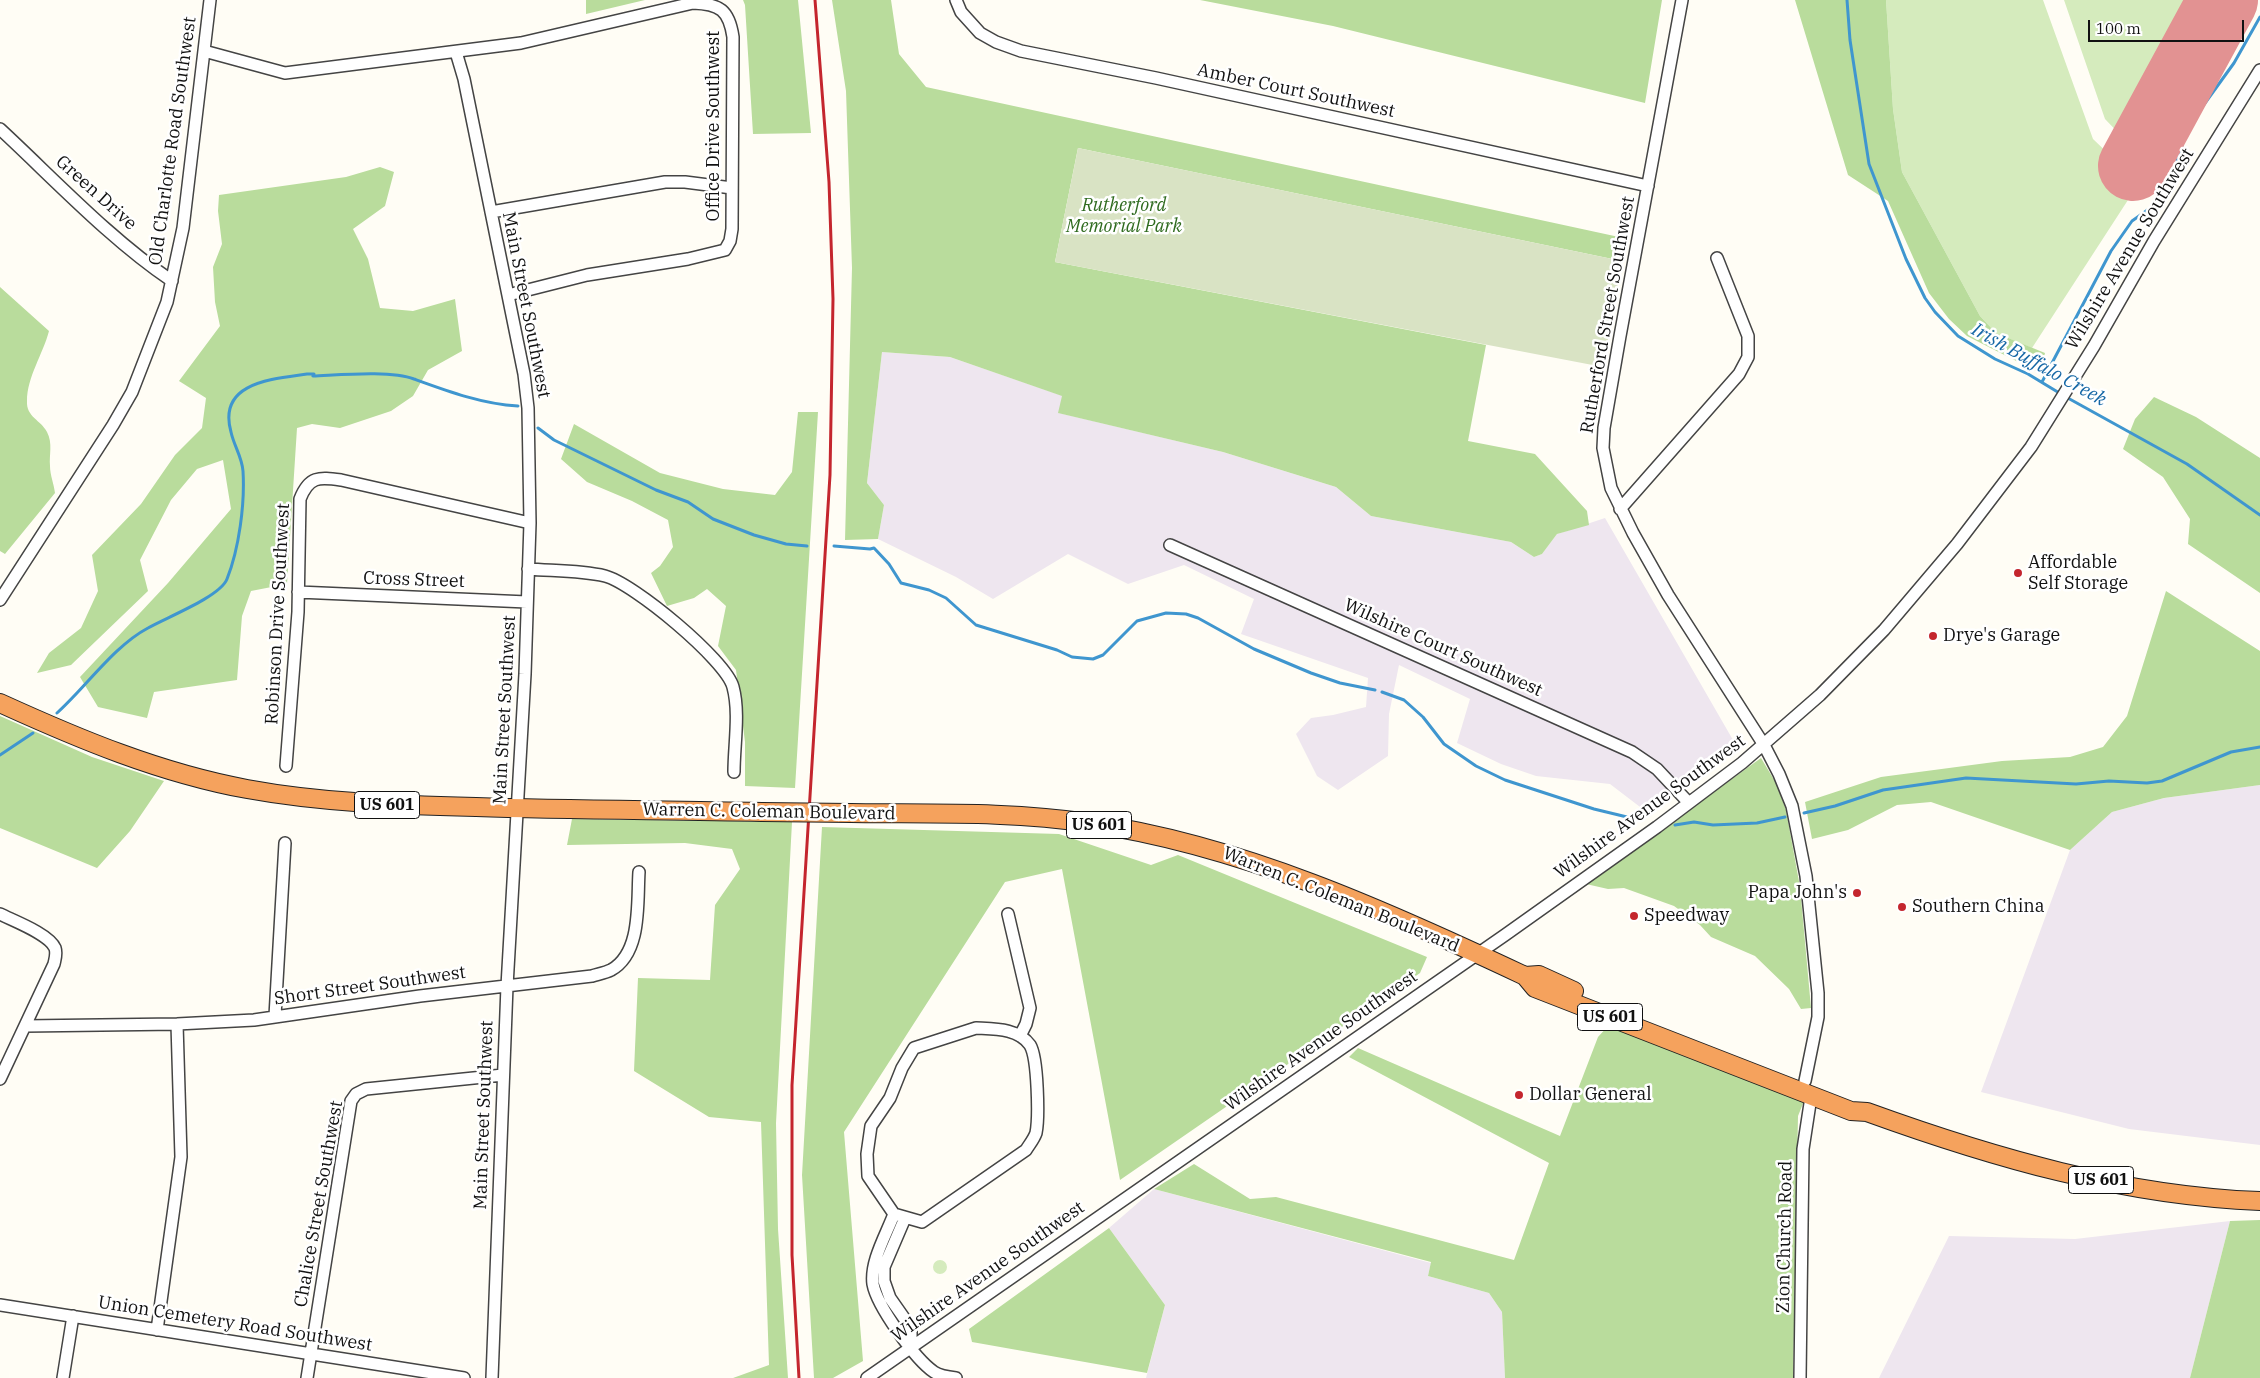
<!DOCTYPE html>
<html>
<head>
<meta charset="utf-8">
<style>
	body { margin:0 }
	#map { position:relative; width:2260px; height:1378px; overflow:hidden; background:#fffdf5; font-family:"IBM Plex Serif",serif }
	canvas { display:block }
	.scale { position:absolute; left:2088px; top:20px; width:156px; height:22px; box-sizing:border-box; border:2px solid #111; border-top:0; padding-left:6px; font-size:15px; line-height:18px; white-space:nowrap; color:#111; -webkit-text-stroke:4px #fff; paint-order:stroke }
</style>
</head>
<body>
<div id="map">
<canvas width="2260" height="1378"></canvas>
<div class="scale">100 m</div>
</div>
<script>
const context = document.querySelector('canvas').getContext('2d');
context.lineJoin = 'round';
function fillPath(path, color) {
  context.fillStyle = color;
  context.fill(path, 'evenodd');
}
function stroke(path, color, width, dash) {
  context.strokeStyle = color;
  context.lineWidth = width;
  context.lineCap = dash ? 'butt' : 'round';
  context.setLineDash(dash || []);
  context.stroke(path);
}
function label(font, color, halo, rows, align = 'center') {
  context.font = font + ' "IBM Plex Serif",serif';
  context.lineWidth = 5;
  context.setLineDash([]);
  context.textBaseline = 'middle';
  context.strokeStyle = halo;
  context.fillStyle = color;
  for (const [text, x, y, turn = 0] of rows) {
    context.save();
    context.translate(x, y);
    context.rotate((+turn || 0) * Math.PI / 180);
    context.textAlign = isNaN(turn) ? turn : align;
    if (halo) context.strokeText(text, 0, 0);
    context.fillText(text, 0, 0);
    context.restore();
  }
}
fillPath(new Path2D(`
	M882,352L950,357L1063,396L1059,413L1223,452L1336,487L1371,516L1511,542L1534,557L1542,554L1557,534L1605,518L1733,740L1644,810L1610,784L1536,776L1501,764L1457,743L1470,699L1399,665L1389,714L1388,756L1338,790L1317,776L1296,734L1311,718L1333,715L1366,707L1368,678L1241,634L1254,599L1184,565L1128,584L1068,554L993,599L956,577L878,539L884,505L867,483Z
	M2260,785V1145L2129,1129L1981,1092L2070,850L2112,812L2164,798Z
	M1154,1189L1431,1263L1428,1276L1489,1293L1502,1312L1505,1378H1146L1165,1305L1109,1228Z
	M2230,1221L2190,1378H1879L1949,1236L2075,1239Z`), '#eee6ef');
fillPath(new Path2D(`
	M1886,0H2043L2093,139L2139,183L2032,348L1996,333L1980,316L1902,172L1893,109Z
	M2064,0H2204L2128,143L2105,119Z
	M933 1267a7 7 0 1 1 14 0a7 7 0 1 1-14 0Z`), '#d5ebbd');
fillPath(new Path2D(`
	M586,0H645L586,14Z
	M743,0H798L811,133L753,134L745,5Z
	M832,0H891L899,54L926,87L1619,237L1622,261L1078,148L1055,262L1486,345L1468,441L1535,454L1587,511L1589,525L1557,534L1542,554L1534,557L1511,542L1371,516L1336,487L1223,452L1058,413L1062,396L950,357L882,352L867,483L884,505L878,539L845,540L852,268L846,91Z
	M1200,0H1662L1645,103L1333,26Z
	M1795,0H1886L1893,109L1902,172L1980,316L1996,333L2045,353L2040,373L1967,336L1949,319L1929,293L1888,201L1848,175Z
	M380,167L394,172L385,206L353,229L368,259L380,308L413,311L455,299L462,351L428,370L413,396L391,411L340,428L312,424L297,428L287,584L251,591L242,616L237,680L154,692L147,718L98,707L80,677L168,583L231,509L223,460L197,469L171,500L140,560L148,591L71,665L37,673L49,653L81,628L98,591L92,555L141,504L175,455L202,428L206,398L179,381L220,326L215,302L213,267L222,244L218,211L219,195L346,177Z
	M0,287L49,331C43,354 27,377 27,401C26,417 41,420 47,432C53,443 49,455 50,466C50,475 54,484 55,493L5,554L0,551Z
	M2154,397L2196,417L2260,458V593L2188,544L2190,519L2163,477L2123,449L2135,419Z
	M798,412H818L795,788L745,786V742L736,670L718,646L726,606L707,589L694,598L667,606L651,573L660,566L673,547L668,520L632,501L587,482L561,459L574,424L660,473L723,489L775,495L792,472Z
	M2166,591L2260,651V785L2164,798L2112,812L2070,850L1931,802L1897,805L1848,830L1812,839L1805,802L1881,777L2002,761L2070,757L2103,747L2127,716Z
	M0,716L92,757L164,781L130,831L97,868L0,828Z
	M1761,758L1776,783L1786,810L1800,887L1811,1008L1801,1009L1789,989L1755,956L1711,937L1700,925L1674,906L1624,888L1608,889L1586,884Z
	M572,819L792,822L776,1123L778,1229L788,1378H733L769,1365L761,1122L709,1117L634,1071L638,978L710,980L715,905L740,869L732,849L685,843L567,845Z
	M822,827L1059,834L1151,865L1178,855L1427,957L1420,973L1120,1180L1062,869L1005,882L844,1132L863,1361L833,1378H814L802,1175Z
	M1609,1025L1804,1101L1798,1116L1793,1378H1505L1502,1312L1489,1293L1428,1276L1431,1262L1154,1189L1194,1164L1250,1199L1276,1197L1514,1260L1549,1163L1349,1057L1358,1048L1560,1136L1598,1037Z
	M2260,1220V1378H2190L2230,1221Z
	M1109,1228L1165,1305L1147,1373L972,1342L969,1329Z`), '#b9dc9c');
fillPath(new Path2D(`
	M1078,148L1622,261L1603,367L1055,262Z`), '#d9e3c4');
stroke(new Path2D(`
	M1847,0L1850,40L1869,164L1906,259L1925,298L1935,312L1958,336L1995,359L2028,374L2061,394
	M2172,177L2184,139L2200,110L2234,63L2260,17
	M2042,382L2111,251L2132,221L2156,204
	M2066,397L2187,464L2260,515
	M538,428L554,440L656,490L688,502L713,519L754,535L786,544L807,546
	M834,546L870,549L874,548L889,564L901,583L929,590L946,598L976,625L1057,650L1072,657L1093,659L1103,655L1137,621L1166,613L1186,614L1198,618L1254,649L1311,673L1340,683L1375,690
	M1382,692L1404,700L1423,717L1444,744L1476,766L1505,780L1594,809L1627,817
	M57,713C86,687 114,646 148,628C165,618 220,597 227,579C239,549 245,504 243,471C242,457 234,446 231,432C217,382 273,379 307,374H314L313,376C339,375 391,370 414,379C447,391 482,404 518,406
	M0,755L33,733
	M1804,813L1835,806L1883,790L1966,778L2076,784L2109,781L2147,783L2162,781L2231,752L2260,747
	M1675,825L1694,822L1713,825L1757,823L1785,817`), '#3f96cf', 3);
stroke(new Path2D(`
	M2133,166L2223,0`), '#e29292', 70);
const minor = new Path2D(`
	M956,0L961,12L980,33L996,42L1021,51L1156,78L1648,186
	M1682,0L1620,336L1604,428L1603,448L1611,488L1633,533L1668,595L1764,745L1779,774L1792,806L1806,876L1818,993V1017L1805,1081
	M204,51L285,73L521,43L693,3C720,4 729,10 733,37L732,229L730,241L725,250L688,259L587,275L508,295
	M456,52L464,79L524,374L528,408L530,523L525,674L507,986L492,1378
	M0,129C55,180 110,239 172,281
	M491,212L665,182H685L732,188
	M1620,509L1739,374L1748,357V336L1717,258
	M1170,545L1632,752L1657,769L1689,803
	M528,569C553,571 580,570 605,576C633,583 726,660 733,687C740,713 734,745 734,772
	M298,592L527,602
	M0,600L113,425L132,392L167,302L183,228L210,0
	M286,766L298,612L300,499C309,476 319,477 341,480L530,523
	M0,914C14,921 49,934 55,948C57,954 55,959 54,964L0,1079
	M1008,914L1030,1008L1026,1024L1020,1036
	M275,1016L285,843
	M25,1026L177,1024L254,1020L420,996L592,976C598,974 605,973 611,970C642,953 637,902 639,872
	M976,1028C994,1029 1018,1028 1030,1045C1038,1058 1039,1118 1036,1133C1034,1139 1029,1145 1026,1150L922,1222L894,1214L868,1176L867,1154L871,1126L890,1098L902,1068L914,1048Z
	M894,1214C886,1235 870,1262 873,1284C877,1306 915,1359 934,1372C940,1376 948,1377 956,1378
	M905,1218L884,1267V1281L890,1298L911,1328V1347
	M0,1305L464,1378
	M157,1330L181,1157L177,1024
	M63,1378L73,1316
	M307,1378L351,1101L356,1094L366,1089L503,1075
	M867,1378L1505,935L1657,827L1742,763L1820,695L1884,630L1957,544L2031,447L2094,346L2154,241L2260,70
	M1800,1378L1803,1149L1811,1097`);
const highway = new Path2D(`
	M0,703C79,739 160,773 247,789C323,803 399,805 476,807C571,810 667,810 762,812
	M851,813C930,814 1011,811 1089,823C1241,845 1387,911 1525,976L1535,988L1851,1111L1867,1112C1994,1158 2125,1196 2260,1201
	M1525,976L1539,975L1574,991`);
stroke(minor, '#444', 14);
stroke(highway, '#222', 20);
stroke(minor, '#fff', 11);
stroke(highway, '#f5a25d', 18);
stroke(new Path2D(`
	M799,1378L792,1255V1085L830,475L833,299L829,182L815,0`), '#c4262e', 3);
const highwayBridge = new Path2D(`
	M762,812L851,813`);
stroke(highwayBridge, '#222', 20, []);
stroke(highwayBridge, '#f5a25d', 18);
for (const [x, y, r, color] of [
	[2018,573,5,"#c4262e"],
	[1933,636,5,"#c4262e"],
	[1857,893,5,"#c4262e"],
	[1902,907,5,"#c4262e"],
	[1634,916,5,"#c4262e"],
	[1519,1095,5,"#c4262e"]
]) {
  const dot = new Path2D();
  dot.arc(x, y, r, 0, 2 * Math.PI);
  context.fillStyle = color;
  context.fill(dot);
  stroke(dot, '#fff', 2);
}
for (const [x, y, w] of [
	[387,805,65],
	[1099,825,65],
	[1610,1017,65],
	[2101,1180,65]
]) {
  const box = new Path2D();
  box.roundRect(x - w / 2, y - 13.5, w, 27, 4);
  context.fillStyle = '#fff';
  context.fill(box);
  stroke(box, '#111', 1);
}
label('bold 16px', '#111', null, [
	["US 601",387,805],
	["US 601",1099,825],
	["US 601",1610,1017],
	["US 601",2101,1180]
]);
label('18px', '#111', '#fff', [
	["Amber Court Southwest",1296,91,12],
	["Office Drive Southwest",714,126,-90],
	["Old Charlotte Road Southwest",173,141,-82],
	["Green Drive",96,193,42],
	["Wilshire Avenue Southwest",2130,249,-59],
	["Main Street Southwest",526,305,79],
	["Rutherford Street Southwest",1608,315,-80],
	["Cross Street",414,580,2],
	["Robinson Drive Southwest",278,614,-87],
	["Wilshire Court Southwest",1443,648,24],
	["Main Street Southwest",505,710,-87],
	["Wilshire Avenue Southwest",1650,807,-36],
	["Warren C. Coleman Boulevard",769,812,1],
	["Warren C. Coleman Boulevard",1341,900,22],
	["Short Street Southwest",370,986,-8],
	["Wilshire Avenue Southwest",1321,1041,-35],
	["Main Street Southwest",484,1115,-88],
	["Chalice Street Southwest",319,1204,-80],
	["Zion Church Road",1785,1237,-89],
	["Wilshire Avenue Southwest",988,1272,-35],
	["Union Cemetery Road Southwest",235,1324,9]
]);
label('italic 18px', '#2f6b1f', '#fff', [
	["Rutherford",1124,206],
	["Memorial Park",1124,227]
]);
label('18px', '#111', '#fff', [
	["Affordable",2028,563],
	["Self Storage",2028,584],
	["Drye's Garage",1943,636],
	["Papa John's",1847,893,"right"],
	["Southern China",1912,907],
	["Speedway",1644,916],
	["Dollar General",1529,1095]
], 'left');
label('italic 19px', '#1768a6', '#fff', [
	["Irish Buffalo Creek",2039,365,29]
]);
</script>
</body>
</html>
